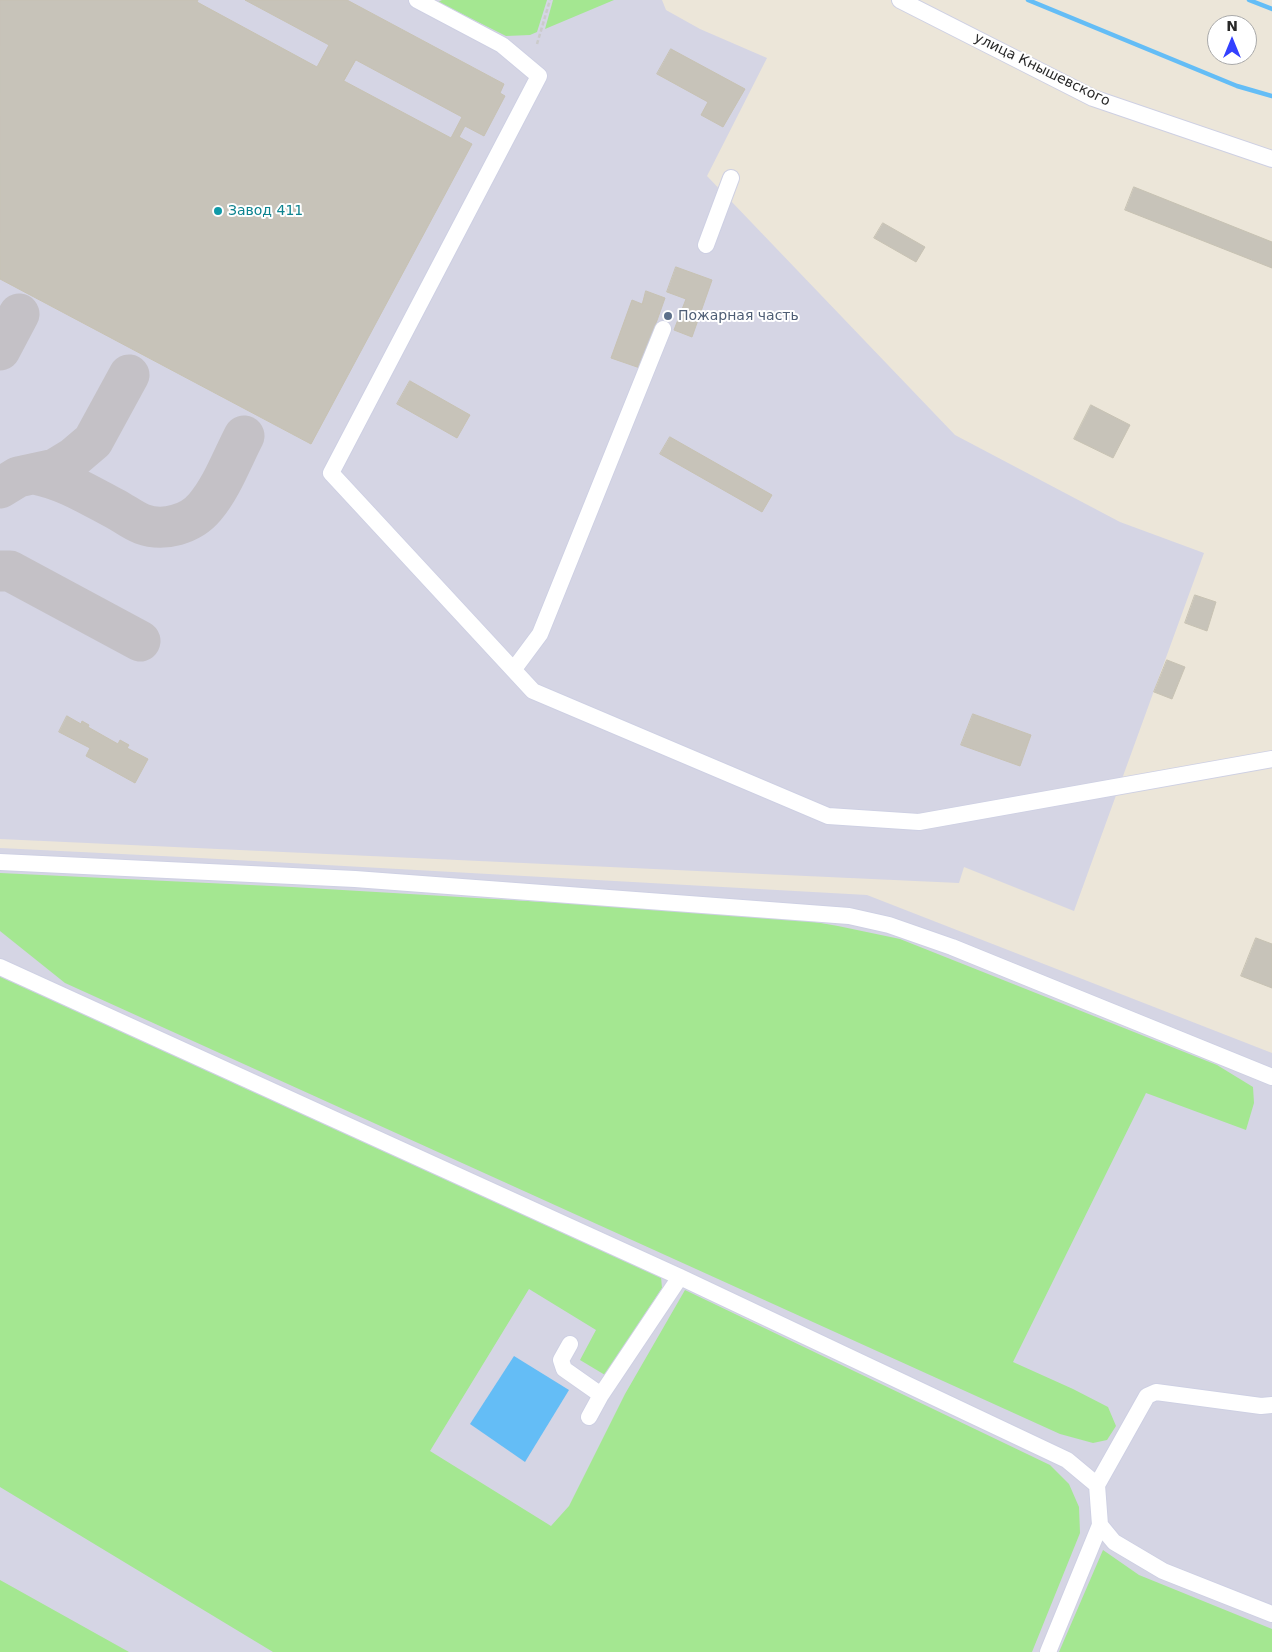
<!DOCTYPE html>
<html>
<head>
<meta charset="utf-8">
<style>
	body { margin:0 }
	#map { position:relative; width:1272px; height:1652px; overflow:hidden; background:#ece6d9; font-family:"DejaVu Sans",sans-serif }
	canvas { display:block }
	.north { position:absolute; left:1207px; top:15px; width:50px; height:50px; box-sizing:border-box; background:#fff; border:1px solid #a9a9a9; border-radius:50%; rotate:0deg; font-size:14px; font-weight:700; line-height:20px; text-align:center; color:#282828 }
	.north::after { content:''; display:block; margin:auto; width:18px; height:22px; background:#3340ff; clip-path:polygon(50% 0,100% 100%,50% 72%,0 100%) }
</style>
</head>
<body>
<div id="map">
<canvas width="1272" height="1652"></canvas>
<div class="north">N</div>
</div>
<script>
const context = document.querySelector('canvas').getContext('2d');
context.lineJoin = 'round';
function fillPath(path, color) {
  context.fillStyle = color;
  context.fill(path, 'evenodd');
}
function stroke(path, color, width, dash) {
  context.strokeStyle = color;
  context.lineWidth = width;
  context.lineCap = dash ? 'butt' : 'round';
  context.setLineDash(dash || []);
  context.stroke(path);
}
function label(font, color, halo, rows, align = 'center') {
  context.font = font + ' "DejaVu Sans",sans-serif';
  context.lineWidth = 4;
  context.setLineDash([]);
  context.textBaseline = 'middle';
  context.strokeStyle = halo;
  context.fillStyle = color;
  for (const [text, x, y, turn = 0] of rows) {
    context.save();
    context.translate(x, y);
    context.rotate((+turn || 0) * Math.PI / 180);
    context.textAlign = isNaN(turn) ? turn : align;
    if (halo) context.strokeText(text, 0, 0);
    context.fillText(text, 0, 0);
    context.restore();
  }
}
fillPath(new Path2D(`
	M0,0H662L666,10L700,29L767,58L707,176L955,435L1120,522L1204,553L1074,911L964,867L959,883L0,839Z
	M0,848L182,857L867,895L1272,1053V1652H0Z`), '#d5d5e4');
fillPath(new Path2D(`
	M442,0H547L537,32L530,35L506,36L438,2Z
	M553,0H614L545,29Z
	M0,873L292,887L780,916L838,926L900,939L1217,1065L1253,1087L1254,1103L1246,1130L1146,1093L1013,1362L1073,1389L1108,1407L1116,1426L1107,1440L1093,1443L1060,1434L65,983L0,931Z
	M0,975L661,1277L662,1288L605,1375L580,1360L596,1330L529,1289L430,1451L551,1526L569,1506L625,1394L685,1290L1050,1465L1069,1484L1079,1507L1080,1533L1032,1652H273L0,1487Z
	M1103,1550L1139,1575L1272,1629V1652H1059Z
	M0,1580L129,1652H0Z`), '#a4e791');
fillPath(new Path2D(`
	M514,1356L569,1390L525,1462L470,1424Z`), '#64bdf6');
stroke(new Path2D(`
	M1028,0L1237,86L1272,96
	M1249,0L1272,9`), '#64bdf6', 4.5);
stroke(new Path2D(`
	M0,350L19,314
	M35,474C66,480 92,497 119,511C126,515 134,521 142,524C164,532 191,524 205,507C222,487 232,459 244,436
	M0,488L18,477L55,469L73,458L93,441L129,375
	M0,571H10L140,641`), '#c4c1c6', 41);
const building = new Path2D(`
	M0,0H198L197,2L317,67L329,45L245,0H347L504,84L500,93L505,96L484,136L465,126L459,137L472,144L311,444L0,279ZM356,60L462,117L451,138L344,81Z
	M671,49L745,89L723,127L701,115L708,102L657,74Z
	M1134,187L1272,242V268L1125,210Z
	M883,223L925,247L916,262L874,238Z
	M676,267L712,280L692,337L674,330L686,299L667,292Z
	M646,291L665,298L640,368L611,358L632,300L642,304Z
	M410,381L470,415L457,438L397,404Z
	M1091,405L1130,425L1113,458L1074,439Z
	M670,437L772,495L762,512L660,454Z
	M1195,595L1216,602L1207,631L1185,623Z
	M1167,660L1185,667L1172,699L1154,692Z
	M973,714L1031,735L1020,766L961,745Z
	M67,716L81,724L82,721L89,725L88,727L118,744L120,740L129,745L127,748L148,759L135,783L86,756L90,748L59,732Z
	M1256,938L1272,944V988L1241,976Z`);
fillPath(building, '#c7c3b9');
stroke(building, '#c7c2b3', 1);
const minor = new Path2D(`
	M417,0L502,45L539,76L331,473L533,691L828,816L919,822L1272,759
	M900,0L1093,98L1272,159
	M706,245L731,178
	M514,669L540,634L663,329
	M0,862L355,879L849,916L889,925L952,947L1272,1077
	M0,967L680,1277L1067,1460L1097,1485L1100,1525L1048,1652
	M570,1344L561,1360L564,1369L601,1395L589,1417
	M601,1395L680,1277
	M1097,1485L1147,1396L1156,1392L1261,1406L1272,1405
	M1100,1525L1114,1542L1163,1571L1272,1614`);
stroke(minor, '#ced0e3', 18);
stroke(new Path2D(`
	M537,44L550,0`), '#cbcbcb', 2.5, [4, 2.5]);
stroke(minor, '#fff', 16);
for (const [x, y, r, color] of [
	[218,211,5,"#0f9aa8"],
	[668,316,5,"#5c6f8a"]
]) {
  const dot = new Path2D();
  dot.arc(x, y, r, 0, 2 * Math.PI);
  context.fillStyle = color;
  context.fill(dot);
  stroke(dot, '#fff', 2);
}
label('14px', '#282828', '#fff', [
	["улица Кнышевского",1042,70,26]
]);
label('14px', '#0d838f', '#fff', [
	["Завод 411",228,211]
], 'left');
label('14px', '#4e5e75', '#fff', [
	["Пожарная часть",678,316]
], 'left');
</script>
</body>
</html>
